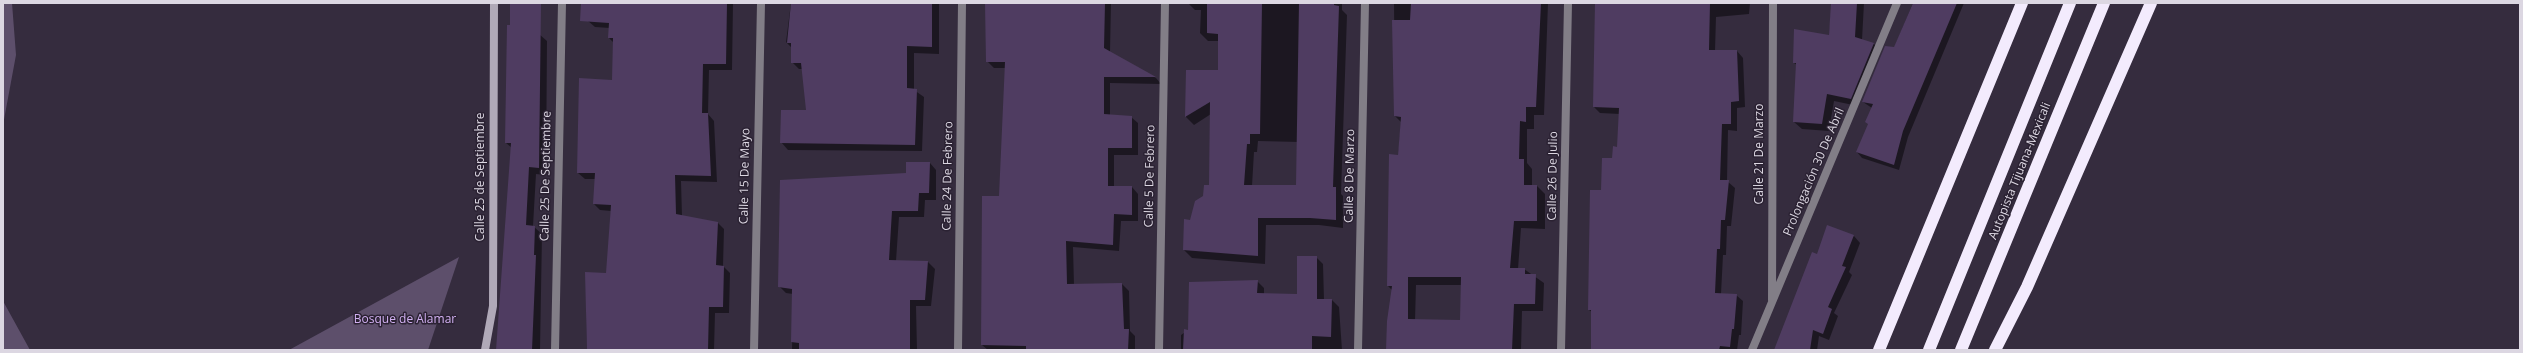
<!DOCTYPE html>
<html>
<head>
<meta charset="utf-8">
<style>
	body { margin:0 }
	#map { position:relative; width:2523px; height:353px; overflow:hidden; background:#352c3e; font-family:"Open Sans",sans-serif }
	canvas { display:block }
	.frame { position:absolute; inset:0; border:4px solid #dcd7e2; pointer-events:none }
</style>
</head>
<body>
<div id="map">
<canvas width="2523" height="353"></canvas>
<div class="frame"></div>
</div>
<script>
const context = document.querySelector('canvas').getContext('2d');
context.lineJoin = 'round';
function fillPath(path, color) {
  context.fillStyle = color;
  context.fill(path, 'evenodd');
}
function stroke(path, color, width, dash) {
  context.strokeStyle = color;
  context.lineWidth = width;
  context.lineCap = dash ? 'butt' : 'round';
  context.setLineDash(dash || []);
  context.stroke(path);
}
function label(font, color, halo, rows, align = 'center') {
  context.font = font + ' "Open Sans",sans-serif';
  context.lineWidth = 3;
  context.setLineDash([]);
  context.textBaseline = 'middle';
  context.strokeStyle = halo;
  context.fillStyle = color;
  for (const [text, x, y, turn = 0] of rows) {
    context.save();
    context.translate(x, y);
    context.rotate((+turn || 0) * Math.PI / 180);
    context.textAlign = isNaN(turn) ? turn : align;
    if (halo) context.strokeText(text, 0, 0);
    context.fillText(text, 0, 0);
    context.restore();
  }
}
fillPath(new Path2D(`
	M3,3H12L16,55L3,125Z
	M459,257L428,350H289Z
	M3,301L30,350H3Z`), '#5d4f6b');
fillPath(new Path2D(`
	M511,3H535L539,34L547,41L546,175L536,174L533,226L542,234L540,350H497L512,148L506,143Z
	M589,3H733L732,70H709L708,114L714,121L717,182L681,181L682,216L718,223L724,229L723,266L730,273L729,313H715L714,350H587L586,273L607,274L611,211L600,210L594,204L596,179H585L578,173L613,81L614,43L609,38L610,28L595,27L588,21Z
	M791,3H939V54L914,53V90L924,97L922,151L788,150L781,142L808,111L803,69H799L792,62V48L786,42Z
	M986,3H1111L1110,52L1156,78L1161,84L1110,83V116L1131,117L1138,123V155H1114V187H1132L1138,194V221H1121L1119,251L1073,247L1074,285L1122,284L1129,291L1130,331L1135,336V350H988L982,345L1000,197L1006,68H994L987,61Z
	M1188,3H1342V10L1347,15L1341,194L1343,196V228L1319,225H1266L1265,264L1192,258L1184,250L1190,221L1210,186L1211,114L1194,125L1186,117L1187,71H1219V41H1208L1200,33L1201,10H1195ZM1258,141L1299,142L1297,186H1252L1254,152H1257Z
	M1394,3H1548L1544,115H1534V129H1527V163L1532,169V186H1537L1545,194V229L1521,228L1518,269H1524L1544,283L1543,311H1522L1521,350H1387L1392,290L1388,286L1401,122L1395,116ZM1416,285H1462L1461,321H1415Z
	M1596,3H1750L1749,14L1716,17L1715,51H1737L1743,58L1745,107L1737,108V131L1728,130L1727,181L1735,188L1731,226H1727L1726,255H1723L1721,294L1736,295L1743,301L1741,335H1739L1737,350H1592V312L1589,310L1602,191L1618,148L1620,114L1600,113L1594,107Z
	M1832,3H1864L1862,40L1874,44L1881,51L1858,106L1834,101L1829,131L1802,129L1794,122L1797,65L1794,63L1829,36Z
	M1913,3H1964L1908,137L1899,170L1862,158L1857,152L1869,125L1872,108L1863,102L1894,48Z
	M930,163L936,170V200H925L924,217H899L896,261L928,262L935,269L931,306H916L917,350H792L793,294L786,293L779,286L907,174Z
	M1854,236L1860,243L1849,272L1852,275L1834,313L1838,316L1829,340L1819,336L1817,350H1775L1817,256Z
	M1316,257L1323,264L1324,300H1332L1339,307L1342,350H1181V335L1257,281L1264,288V294L1298,295Z`), '#0007');
fillPath(new Path2D(`
	M510,3H541L539,168L529,167L526,225L535,226L534,255H536L532,350H496L511,143H505L507,25H510Z
	M581,3H727L726,64H703L702,113H708L711,176L675,175L676,214L718,222L716,265L724,266L723,307H709L708,350H587L585,272L606,273L611,205L593,204L595,173H577L579,78L612,80L613,38H608L609,23L580,21Z
	M791,3H932V47L907,46V88L917,89L915,145L780,143L781,110H806L801,63H791V43H787Z
	M985,3H1105L1104,48L1156,77H1104V114L1132,116V148H1108V186H1132V215L1114,214L1113,245L1066,241L1067,284L1122,283L1124,329H1129L1128,350H1026V346L981,345L982,196H999L1005,62H986Z
	M1207,3H1262L1260,134H1250V144H1247L1244,185H1296L1299,3H1334V5L1339,6L1333,187H1336V220L1310,218H1258V256L1183,250L1184,219L1190,220L1195,201L1203,196L1204,185H1209L1210,102L1185,117L1186,70H1218V34L1207,33Z
	M1411,3H1541L1536,107H1526V122L1520,121L1519,159H1524V185H1537V221H1514L1510,268H1525V274H1536L1535,304H1514L1512,350H1386L1387,321L1392,286H1387L1389,154L1398,155L1401,117L1394,116L1392,20H1410ZM1408,277H1461L1460,320L1408,319Z
	M1595,3H1710L1709,50H1737L1739,101L1731,102V124H1722L1720,180H1729L1725,220H1721L1720,249H1717L1715,293L1737,294L1734,329H1732L1730,347L1720,346L1719,350H1591V310H1588L1590,190H1601L1602,158H1612L1613,146L1617,147L1619,108L1593,107Z
	M1831,3H1857L1855,37L1874,43L1851,99L1827,94L1822,124L1793,122L1796,63H1793L1794,29L1829,35Z
	M1913,3H1957L1903,131L1894,165L1856,152L1868,124L1865,122L1873,104L1862,102L1885,46L1894,47Z
	M906,162H930L929,193H919L918,211H892L889,260L928,261L925,300H910V350H799V343L791,342L792,289L778,287L780,180L906,173Z
	M1827,225L1854,235L1842,266L1846,267L1828,307L1832,309L1823,334L1813,330L1810,350H1774L1812,252L1817,254Z
	M1297,256H1317V299H1332L1331,337L1312,336V350H1183L1184,329L1188,330L1189,282L1258,280L1257,293L1297,294Z`), '#4f3c61');
stroke(new Path2D(`
	M1772,300L1773,3
	M555,350L562,3
	M754,350L761,3
	M958,350L962,3
	M1159,350L1165,3
	M1358,350L1365,3
	M1561,350L1568,3
	M1752,350L1897,3`), '#827e87', 8);
stroke(new Path2D(`
	M485,350L493,306L494,3`), '#b0a9b8', 8);
stroke(new Path2D(`
	M1879,350L2022,3
	M1929,350L2070,3
	M1961,350L2104,3
	M1995,350L2027,287L2151,3`), '#f3ebfd', 12);
label('12px', '#dcd7e2', '#2b2233', [
	["Calle 21 De Marzo",1760,154,-90],
	["Autopista Tijuana-Mexicali",2020,171,-68],
	["Prolongación 30 De Abril",1814,172,-67],
	["Calle 25 De Septiembre",546,176,-89],
	["Calle 15 De Mayo",745,176,-89],
	["Calle 24 De Febrero",948,176,-89],
	["Calle 5 De Febrero",1150,176,-89],
	["Calle 8 De Marzo",1350,176,-89],
	["Calle 26 De Julio",1553,176,-89],
	["Calle 25 de Septiembre",481,177,-90]
]);
label('12px', '#d2b1f2', '#2b2233', [
	["Bosque de Alamar",405,320]
]);
</script>
</body>
</html>
